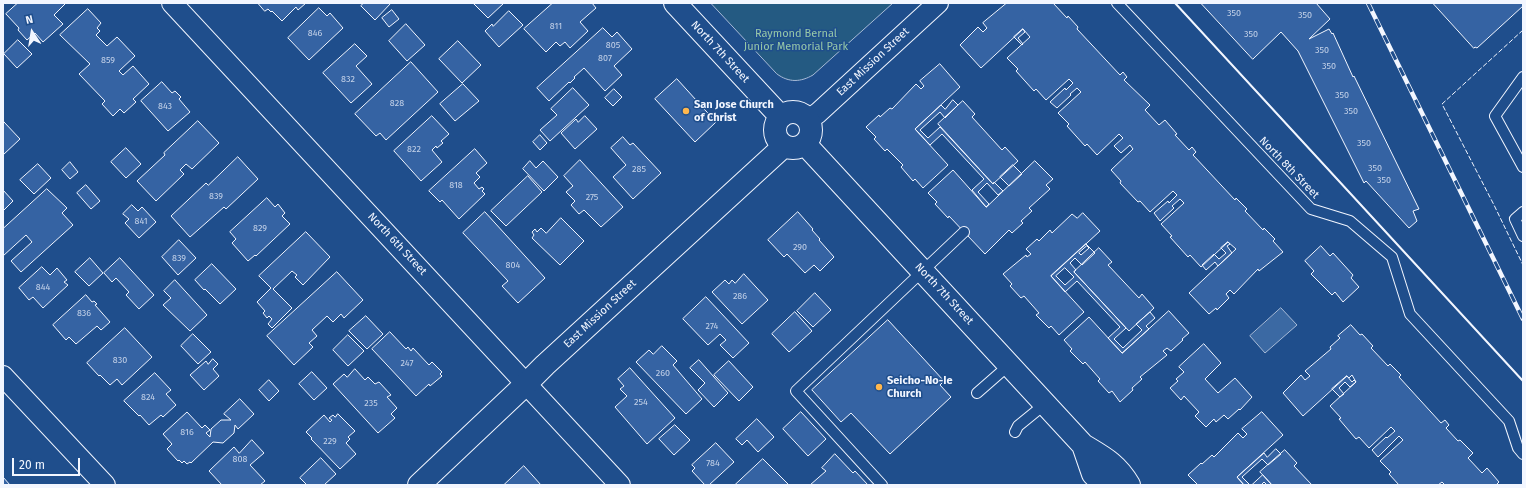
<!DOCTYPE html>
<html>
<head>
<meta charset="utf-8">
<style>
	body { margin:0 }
	#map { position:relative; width:1526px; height:488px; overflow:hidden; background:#1f4e8c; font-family:"Fira Sans",sans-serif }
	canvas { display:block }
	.frame { position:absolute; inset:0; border:4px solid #f2f6ff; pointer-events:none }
	.north { position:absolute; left:12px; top:12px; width:40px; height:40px; -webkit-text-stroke:3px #1f4e8c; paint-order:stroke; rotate:348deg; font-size:11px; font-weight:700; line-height:16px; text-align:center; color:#f2f6ff }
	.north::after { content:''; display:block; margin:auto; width:14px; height:18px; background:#f2f6ff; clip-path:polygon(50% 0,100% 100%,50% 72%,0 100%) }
	.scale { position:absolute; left:12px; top:458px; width:68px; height:18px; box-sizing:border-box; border:2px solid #f2f6ff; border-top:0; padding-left:5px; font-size:12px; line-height:14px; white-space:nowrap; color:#f2f6ff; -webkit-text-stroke:3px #1f4e8c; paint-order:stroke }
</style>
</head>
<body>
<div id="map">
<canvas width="1526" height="488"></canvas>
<div class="frame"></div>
<div class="north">N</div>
<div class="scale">20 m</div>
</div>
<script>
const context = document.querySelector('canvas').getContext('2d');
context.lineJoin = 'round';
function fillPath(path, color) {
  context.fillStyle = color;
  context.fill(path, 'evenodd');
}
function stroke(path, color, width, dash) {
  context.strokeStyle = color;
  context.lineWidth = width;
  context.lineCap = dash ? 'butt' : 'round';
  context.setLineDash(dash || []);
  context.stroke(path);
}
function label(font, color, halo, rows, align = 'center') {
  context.font = font + ' "Fira Sans",sans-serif';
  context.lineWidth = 3;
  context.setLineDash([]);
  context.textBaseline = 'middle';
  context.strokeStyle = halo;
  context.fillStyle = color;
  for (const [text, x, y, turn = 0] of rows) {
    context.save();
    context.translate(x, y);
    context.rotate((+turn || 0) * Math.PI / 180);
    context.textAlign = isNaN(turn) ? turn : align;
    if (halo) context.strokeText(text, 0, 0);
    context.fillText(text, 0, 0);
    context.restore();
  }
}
const green = new Path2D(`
	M711,3H893L813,75C801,82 789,83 777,74Z`);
fillPath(green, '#245a82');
stroke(green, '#a8bbd7', 1);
const water = new Path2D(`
	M1281,308L1297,325L1265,353L1250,336Z`);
fillPath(water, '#3b69a3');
stroke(water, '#a8bbd7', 1);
const building = new Path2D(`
	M18,3H66L54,15L63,24L43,42L35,33L27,40L18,30L19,28L6,14Z
	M258,3H306L298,10L296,7L282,21L272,11L271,12L268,9L265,11Z
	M364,3H391L375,20L361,6Z
	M475,3H504L488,18L474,4Z
	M553,3H592L596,8L580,22L588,31L570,48L565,42L560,46L556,42L546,52L524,29Z
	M1007,3H1053L1067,18L1068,16L1078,27L1077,29L1120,75L1123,72L1127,77L1124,80L1150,105L1145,110L1159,125L1165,120L1177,134L1175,135L1189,150L1192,147L1196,152L1193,155L1235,200L1236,198L1247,209L1245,211L1263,230L1264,228L1275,239L1273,241L1283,252L1259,271L1258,269L1234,294L1230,290L1226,294L1229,298L1217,310L1216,308L1209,314L1189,293L1236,249L1228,242L1201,267L1190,255L1188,257L1170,237L1172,236L1161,224L1184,203L1180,199L1172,206L1174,208L1160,221L1154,213L1168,201L1169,203L1177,195L1173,191L1150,212L1140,201L1138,202L1120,183L1121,181L1111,170L1133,149L1130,145L1121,153L1114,146L1123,138L1119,134L1097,155L1087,144L1085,146L1067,126L1069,124L1058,113L1081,92L1077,88L1070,94L1071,95L1057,108L1050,102L1065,88L1066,90L1073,83L1069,79L1046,100L1036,89L1034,91L1016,71L1018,69L1007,58L1030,37L1023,29L981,68L960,45L978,27L983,32L987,28L983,23Z
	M1201,3H1316L1330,19L1309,39L1329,29L1332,34L1333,33L1353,77L1354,76L1419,209L1413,211L1417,221L1409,228L1366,181L1364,183L1298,51L1281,32L1253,59Z
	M1433,3H1523V6L1477,48L1475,47L1474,48Z
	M319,8L327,16L330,13L343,28L309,60L288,38Z
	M88,9L101,23L97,28L100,31L96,35L107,46L117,37L135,56L119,71L123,75L133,66L149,84L133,99L136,102L124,113L120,109L113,116L102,104L105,101L79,74L90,64L60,35Z
	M392,10L399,19L389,27L382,18Z
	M509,11L523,25L499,47L485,31L492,24L493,26Z
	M406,24L425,45L407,61L389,41Z
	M603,28L612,37L617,32L632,49L614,66L622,75L605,91L584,68L574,77L575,78L570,83L569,82L549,101L537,88Z
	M1023,29L1025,32L1018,38L1023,44L1022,45L1014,37Z
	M18,40L32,54L17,68L4,54Z
	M458,41L481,65L462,83L439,59Z
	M355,44L367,56L356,66L372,84L351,103L323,73Z
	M411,62L438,92L386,140L380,133L376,136L355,114Z
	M940,64L960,87L915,129L948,165L923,188L915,179L913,181L901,167L903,165L887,149L885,151L874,139L876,137L866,127L879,115L880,117L890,108L892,109L916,84L921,89L924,86L920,81Z
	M677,79L716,122L695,142L655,99Z
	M162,82L172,93L175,91L181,97L179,99L190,112L168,131L141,101Z
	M463,84L479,101L455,121L440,104Z
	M573,88L589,105L550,141L540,130L557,115L551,109Z
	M614,89L622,97L613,106L605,98Z
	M953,100L958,105L945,118L940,112L920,130L928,138L940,127L993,184L994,182L1003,191L998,195L987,183L978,192L989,204L986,207L972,190L984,179L942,134L930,145L915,129L941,105L945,109Z
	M963,101L975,114L972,117L1002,150L1005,147L1018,161L993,184L938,124Z
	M432,116L449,134L441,141L443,143L437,148L436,146L432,150L442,162L421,181L394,151Z
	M585,116L597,129L575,149L561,133L576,119L578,122Z
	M198,121L219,143L192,169L186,164L180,170L184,174L156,201L137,181L165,155L164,153Z
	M4,122L20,139L3,155V123Z
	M540,135L547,143L540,150L533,142Z
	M623,137L630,145L633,143L661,173L633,199L613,177L626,165L611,148Z
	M126,148L141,164L126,178L111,162Z
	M475,149L487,163L476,173L480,177L474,183L479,189L482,187L484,189L482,191L485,194L459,219L442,200L440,202L429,191Z
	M238,157L258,179L226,209L224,207L190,237L171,216L206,183L208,185Z
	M580,160L623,207L601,227L584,210L579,214L571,205L575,201L566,192L573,186L564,176Z
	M530,161L536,168L543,161L558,177L544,191L523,169Z
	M1035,161L1053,179L1046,185L1050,189L1029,208L1032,211L1021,221L1023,223L1012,233L1009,230L985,254L949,216L948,218L935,204L937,202L928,193L953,170L986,207Z
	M70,162L78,172L70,179L62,170Z
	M38,164L51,178L34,194L20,180Z
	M1013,165L1022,174L1009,186L1000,177Z
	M528,176L542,192L506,226L491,211Z
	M86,185L100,201L91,209L77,193Z
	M47,189L67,208L62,213L73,225L21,272L11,261L32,242L26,235L3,256V229Z
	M3,190L13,201L3,211Z
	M267,198L275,207L278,204L285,213L282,216L290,224L256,256L255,255L248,261L232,243L236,239L230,232Z
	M132,205L138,211L142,207L156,222L139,238L125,223L129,219L123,214Z
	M485,212L545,278L518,303L502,286L508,281L463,233Z
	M798,212L813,229L812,230L820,239L819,240L834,257L820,271L814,265L805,273L787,254L784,257L768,240Z
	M1083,213L1100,231L1051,276L1084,312L1059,335L1051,326L1049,328L1036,315L1039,313L1024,296L1021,298L1010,286L1012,284L1003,274L1026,255L1027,257L1031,254L1026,249L1037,239L1039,241L1050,230L1052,233L1072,214L1077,218Z
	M561,218L584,241L560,265L532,238L534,235L532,232L535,229L537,232L541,228L546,233Z
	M306,232L330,257L303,285L295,277L297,275L292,271L273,289L292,308L272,328L268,324L272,319L269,316L267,318L263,313L265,311L257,302L271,288L259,276Z
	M179,240L196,258L178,275L162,257Z
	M1228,242L1230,244L1227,246L1232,253L1218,266L1215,262L1206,270L1202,265L1214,254L1219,259L1226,253L1221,248Z
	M1086,244L1095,253L1082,265L1075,258L1070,263L1076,270L1074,272L1126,328L1114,339L1123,348L1142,330L1136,324L1150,312L1155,318L1146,326L1149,329L1122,353L1108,338L1120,327L1077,281L1065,292L1051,276ZM1087,246L1089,248L1081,255L1079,253ZM1065,268L1074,277L1065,285L1056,276Z
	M1321,246L1330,256L1333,253L1353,275L1351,278L1359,287L1343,302L1335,292L1332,295L1311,274L1314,271L1305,261Z
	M1099,248L1112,262L1108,265L1139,298L1142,294L1154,308L1129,331L1074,272Z
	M90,258L103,273L89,286L75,272Z
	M120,258L154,295L139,309L126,295L129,292L116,278L112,282L104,273Z
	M212,264L236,289L220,304L205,289L204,290L195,280Z
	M42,267L50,275L57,268L67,280L64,282L68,285L43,308L33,297L29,300L19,288Z
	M337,272L363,300L344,318L341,314L333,322L327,316L312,330L317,336L309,343L313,347L294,365L267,336Z
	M744,274L768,300L742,324L712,292L725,280L729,284L732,280L735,283Z
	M175,280L207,315L190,331L163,305L171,298L164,291Z
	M815,293L831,310L813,327L797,311Z
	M86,295L92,302L94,301L97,304L95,305L110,322L101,330L97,326L76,344L69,337L66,340L53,325Z
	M706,297L749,343L733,358L720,345L726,340L720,334L708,345L683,319Z
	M1169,311L1189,333L1182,339L1183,340L1171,351L1167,348L1163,351L1167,355L1140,377L1142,379L1132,388L1133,390L1120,402L1112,391L1109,393L1098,381L1100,379L1085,362L1083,364L1070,351L1072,349L1064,340L1089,317L1122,353Z
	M795,312L812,331L789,352L772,334Z
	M366,316L383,334L367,349L349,331Z
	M888,320L944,381L940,385L951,397L890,454L851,413L841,422L812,390Z
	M1351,325L1360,335L1362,334L1373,346L1371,348L1388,366L1390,364L1401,375L1399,377L1441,423L1445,420L1449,425L1446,428L1458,441L1460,440L1473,453L1468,458L1482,473L1487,468L1499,482L1497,484L1498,485H1445L1442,482L1438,485H1399L1389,474L1391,472L1380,461L1403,440L1399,436L1378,457L1372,450L1386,437L1387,438L1395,431L1391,427L1369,448L1359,437L1356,439L1339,419L1341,418L1330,406L1356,382L1352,375L1349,378L1347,376L1303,416L1283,393L1301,375L1305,380L1310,376L1305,371L1331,349L1330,347L1340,338L1338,336Z
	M125,328L152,357L122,385L117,379L110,385L100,375L99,376L87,363Z
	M390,332L406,349L408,347L411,351L413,348L429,365L432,362L442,372L440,374L442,376L430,386L429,384L416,396L372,349Z
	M193,334L211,352L198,364L181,346Z
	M348,335L364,351L348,366L333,350Z
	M1204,344L1221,363L1205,379L1218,393L1235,378L1252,397L1240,410L1239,409L1228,419L1224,415L1216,422L1214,419L1206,427L1195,416L1199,412L1184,396L1181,400L1170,388L1178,381L1176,379L1184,372L1179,367Z
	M662,346L677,361L673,365L702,399L686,414L636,362L649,350L653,354Z
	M213,359L218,364L213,369L219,376L204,390L190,375L206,361L208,364Z
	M699,360L728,393L714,407L698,390L705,383L690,368Z
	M729,361L753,387L739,401L714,375Z
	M630,368L675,418L647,444L615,407L627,396L620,389L624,386L618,379Z
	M355,369L365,380L368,377L375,384L379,382L391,395L387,397L397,408L391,414L395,418L378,433L333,384L344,374L347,377Z
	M312,372L327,388L314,400L299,384Z
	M155,373L171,390L166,394L176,405L163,417L161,415L149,425L140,415L139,416L124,401Z
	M1347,376L1352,382L1354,380L1356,382L1350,387L1345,382L1339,388L1344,394L1340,397L1332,389Z
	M269,380L279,391L269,401L259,390Z
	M240,399L254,414L238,429L235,425L234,433L223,443L213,442L191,463L190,462L187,464L184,461L182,463L179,460L178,461L167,449L172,444L163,434L187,412L202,428L205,425L210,430L206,433L210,437L211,429L221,420H231L224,414Z
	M801,412L826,439L808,456L783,429Z
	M1262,412L1283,435L1237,477L1244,485H1198L1188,475L1201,463L1202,464L1212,455L1214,457L1238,433L1243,438L1247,434L1242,429Z
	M338,414L355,431L348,437L350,439L346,443L356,454L340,469L311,439L312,438L306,432L324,415L330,422L332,420L329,418L333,415L335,417Z
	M757,419L774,437L758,452L747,440L742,445L736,439Z
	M675,425L690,440L674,455L659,439Z
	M252,440L264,453L250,465L265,481L260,485H222L209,471L234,447L239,453Z
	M716,443L734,462L709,485H705L692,471L695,468L692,465Z
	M1276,449L1281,454L1268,465L1262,459L1242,477L1250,485H1244L1237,477L1264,453L1267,457Z
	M1285,450L1297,463L1294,466L1312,485H1272L1260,472Z
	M835,454L853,473L855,471L868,485H810L826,471L822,468Z
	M321,458L336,474L324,485H307L300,478Z
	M763,459L789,485H735Z
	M524,466L541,485H504Z
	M1263,475L1272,485H1267L1264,482L1261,485H1252Z
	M3,477L10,485H3Z`);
fillPath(building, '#3563a3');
stroke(building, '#f2f6ff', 1);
const service = new Path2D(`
	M1117,3L1311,209L1350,221L1392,257L1410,314L1509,421L1518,448L1523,454
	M1523,77L1495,116L1523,167
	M1523,212L1515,219L1523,236
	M977,393L1009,365
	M1015,432L1018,426L1045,404
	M882,485L796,391L964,232`);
const minor = new Path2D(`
	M172,3L620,485
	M808,120L818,113L938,3
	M3,376L105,485`);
const tertiary = new Path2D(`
	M675,3L781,117
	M775 130a18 18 0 1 1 36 0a18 18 0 1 1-36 0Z
	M805,144L1083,445C1103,457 1117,464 1129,485
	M1083,445L1093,474L1104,485
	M419,485L527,383L545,365L784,146`);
stroke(service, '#f2f6ff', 12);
stroke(minor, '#f2f6ff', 22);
stroke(tertiary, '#f2f6ff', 24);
stroke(service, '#1f4e8c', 10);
stroke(minor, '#1f4e8c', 20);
stroke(tertiary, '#1f4e8c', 22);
const rail = new Path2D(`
	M1368,3L1523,319`);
stroke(rail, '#f2f6ff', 4.5);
stroke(rail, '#1f4e8c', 3, [9]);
stroke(new Path2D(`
	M1523,30L1442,104L1494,205L1523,265`), '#f2f6ff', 1, [5, 2]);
stroke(new Path2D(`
	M1175,3L1523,381`), '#f2f6ff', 2);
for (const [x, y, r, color] of [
	[686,111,4,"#ffb74d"],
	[879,387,4,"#ffb74d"]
]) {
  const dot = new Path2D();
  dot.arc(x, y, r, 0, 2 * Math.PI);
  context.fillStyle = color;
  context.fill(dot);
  stroke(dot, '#1f4e8c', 1.5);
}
label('9px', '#c3d1e8', null, [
	["350",1234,13],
	["350",1305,15],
	["811",556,26],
	["846",315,33],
	["350",1251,34],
	["805",613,45],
	["350",1322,50],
	["807",605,58],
	["859",108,60],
	["350",1329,66],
	["832",348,79],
	["350",1342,95],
	["828",397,103],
	["843",165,106],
	["350",1351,111],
	["350",1364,143],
	["822",414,149],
	["350",1375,168],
	["285",639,169],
	["350",1384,180],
	["818",456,185],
	["839",216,196],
	["275",592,197],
	["841",141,221],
	["829",260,228],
	["290",800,247],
	["839",179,258],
	["804",513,265],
	["844",43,287],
	["286",740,296],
	["836",84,313],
	["274",712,326],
	["830",120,360],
	["247",407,363],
	["260",663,373],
	["824",148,397],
	["254",641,402],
	["235",371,403],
	["816",187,432],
	["229",330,441],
	["808",240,459],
	["784",713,463]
]);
label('11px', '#97c8a6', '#1f4e8c', [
	["Raymond Bernal",796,34],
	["Junior Memorial Park",796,47]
]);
label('11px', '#f2f6ff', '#1f4e8c', [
	["North 7th Street",720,52,47],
	["East Mission Street",873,62,-43],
	["North 8th Street",1289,168,46],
	["North 6th Street",397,244,47],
	["North 7th Street",944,294,47],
	["East Mission Street",600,314,-43]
]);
label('bold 11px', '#f2f6ff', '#1f4e8c', [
	["San Jose Church",694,105],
	["of Christ",694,118],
	["Seicho-No-Ie",887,381],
	["Church",887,394]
], 'left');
</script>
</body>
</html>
